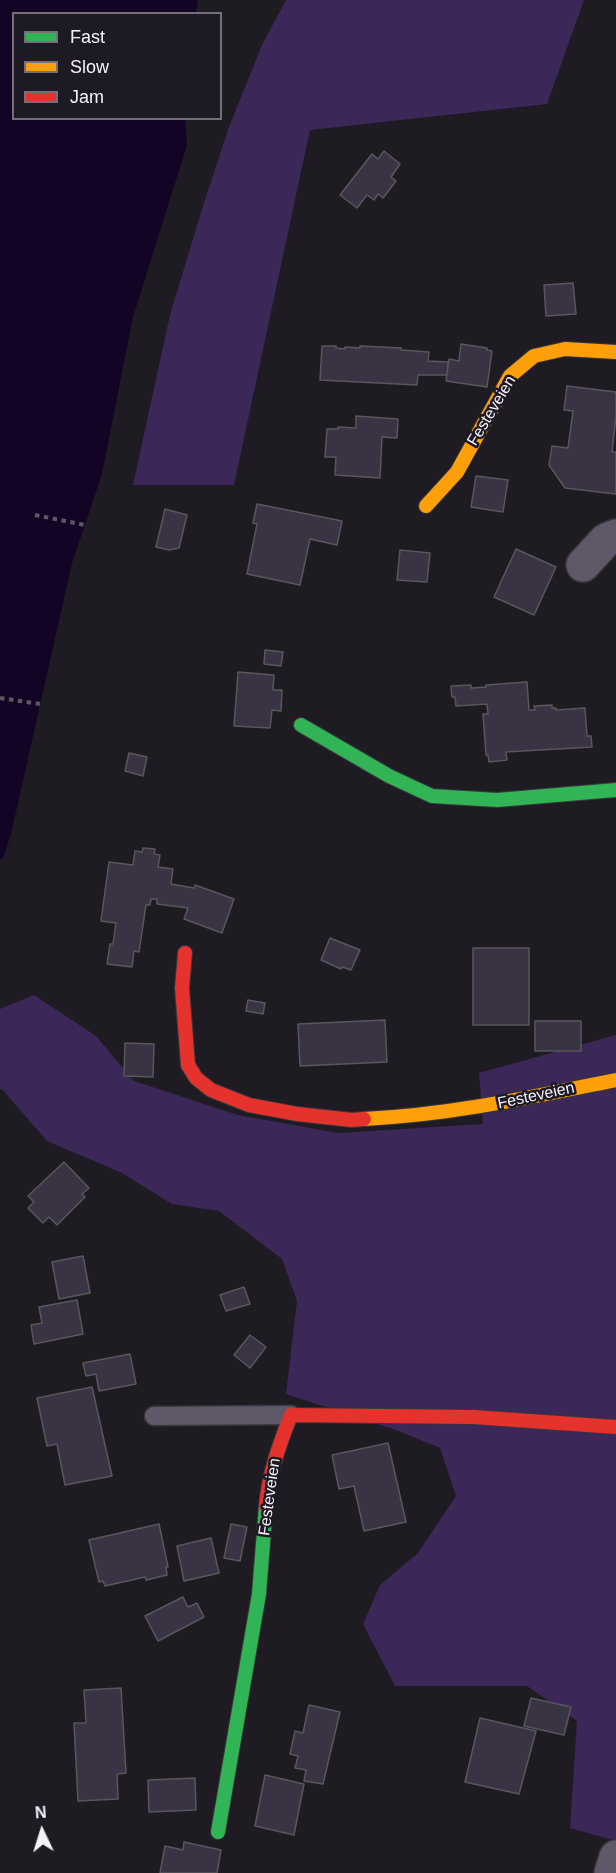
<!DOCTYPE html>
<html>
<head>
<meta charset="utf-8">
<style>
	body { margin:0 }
	#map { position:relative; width:616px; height:1873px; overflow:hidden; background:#1e1c22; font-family:Helvetica,sans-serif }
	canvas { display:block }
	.legend { position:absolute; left:12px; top:12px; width:210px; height:108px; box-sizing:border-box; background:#1d1925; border:2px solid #73707a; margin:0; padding:8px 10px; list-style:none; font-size:18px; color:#f5f2fa }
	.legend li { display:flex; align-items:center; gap:12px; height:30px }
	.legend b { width:30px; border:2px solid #73707a }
	.north { position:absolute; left:12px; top:1801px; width:60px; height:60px; -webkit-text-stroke:4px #1d1925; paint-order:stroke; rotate:356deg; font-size:16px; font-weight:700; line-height:24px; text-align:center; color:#f5f2fa }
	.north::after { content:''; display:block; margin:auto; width:21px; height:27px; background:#f5f2fa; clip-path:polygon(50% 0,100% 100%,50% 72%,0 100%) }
</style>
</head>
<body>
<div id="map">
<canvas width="616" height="1873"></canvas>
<ul class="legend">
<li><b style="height:8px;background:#30b455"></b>Fast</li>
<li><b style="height:8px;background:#ff9f0a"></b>Slow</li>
<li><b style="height:8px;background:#e5322d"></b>Jam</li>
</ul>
<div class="north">N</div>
</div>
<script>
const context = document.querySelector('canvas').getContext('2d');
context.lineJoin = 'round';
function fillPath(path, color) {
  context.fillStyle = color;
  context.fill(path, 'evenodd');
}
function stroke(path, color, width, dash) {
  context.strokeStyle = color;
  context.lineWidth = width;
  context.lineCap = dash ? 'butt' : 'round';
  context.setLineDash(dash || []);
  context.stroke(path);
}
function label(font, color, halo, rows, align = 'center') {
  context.font = font + ' Helvetica,sans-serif';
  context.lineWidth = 5;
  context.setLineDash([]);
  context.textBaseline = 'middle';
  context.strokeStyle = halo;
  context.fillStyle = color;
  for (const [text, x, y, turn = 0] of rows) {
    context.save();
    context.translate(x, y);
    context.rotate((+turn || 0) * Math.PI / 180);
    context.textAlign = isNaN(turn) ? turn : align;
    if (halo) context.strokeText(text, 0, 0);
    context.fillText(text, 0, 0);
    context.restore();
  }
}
fillPath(new Path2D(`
	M286,0H584L547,104L310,130L234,485H133L170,315L202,209L229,127L262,45Z
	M34,995L96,1036L134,1081L238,1115L338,1133L483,1124L479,1073L616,1035V1841L570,1828L577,1721L527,1686H395L363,1624L380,1585L418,1553L456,1496L440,1448L399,1431L286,1394L297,1301L282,1259L219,1211L172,1204L122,1173L47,1141L2,1089H0V1009Z`), '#3b2758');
fillPath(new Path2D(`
	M0,0H198L196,13L14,14V118L185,119L187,145L133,317L102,474L72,563L11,834L3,858L0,860Z`), '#130425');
const building = new Path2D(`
	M384,151L400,164L391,177L396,181L383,198L378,194L374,200L367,195L357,208L340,195L372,154L378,159Z
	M573,283L576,314L546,316L544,285Z
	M461,344L487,348V350L492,351L487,387L446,381L449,359L459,361Z
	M322,346H336V348L345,349V347L360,348V346L401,348V350L429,352L428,361L448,362L447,375H418L417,385L320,380Z
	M567,386L616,392V416L612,452H616V494L565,488L549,465L552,446L568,448L573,411L564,410Z
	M356,416L398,419L397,438L382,437L380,478L335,475L336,457H325L327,429H338V427L356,428Z
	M476,476L508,480L503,512L471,507Z
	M257,504L342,521L337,545L310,539L300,585L247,574L257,524L253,523Z
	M165,509L187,515L179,548L169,550L156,547Z
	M516,549L556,567L534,615L494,597Z
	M400,550L430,553L427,582L397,580Z
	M265,650L283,652L281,666L264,664Z
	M238,672L274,675L273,690H282L281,711L272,710L270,728L234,726Z
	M527,682L529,710H535L534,706L552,705V708H556V710L585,708L587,736H591L592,747L506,752L507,760L489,762L488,755H486L483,714H488L487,704L456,706L455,697H452L451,686L471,685V688L486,687V685Z
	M129,753L147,757L143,776L125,771Z
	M143,848L155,849L154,854L160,855L158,867L173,869L171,884L194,888L195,885L234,899L222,933L184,919L188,908L157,904V899H151L150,905H146L139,952L134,951L132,967L107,964L110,944H113L116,923L101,921L109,862L133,865L135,851L142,852Z
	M330,938L360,950L351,970L342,967L341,969L321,960Z
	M473,948H529V1025H473Z
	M248,1000L265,1003L263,1014L246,1011Z
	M385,1020L387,1062L300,1066L298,1024Z
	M535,1021H581V1051H535Z
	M125,1043L154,1044L153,1077L124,1076Z
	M64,1162L89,1188L82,1194L85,1197L57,1225L49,1217L43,1223L28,1208L34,1202L28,1196Z
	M83,1256L90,1293L59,1299L52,1262Z
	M244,1287L250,1304L226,1311L220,1295Z
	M77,1300L83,1334L34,1344L31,1325L42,1323L39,1307Z
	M250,1335L266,1347L250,1368L234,1355Z
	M130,1354L136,1384L99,1391L96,1374L86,1376L83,1363Z
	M92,1387L112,1476L65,1485L57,1444L47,1446L37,1398Z
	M388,1443L406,1522L364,1531L354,1486L339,1489L332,1455Z
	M159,1524L168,1567H166L167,1575L146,1580L145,1577L105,1586L103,1581L99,1582L89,1540Z
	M231,1524L247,1527L240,1561L224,1558Z
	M211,1538L219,1573L184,1581L177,1546Z
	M183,1597L188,1607L197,1603L204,1617L158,1641L145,1616Z
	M121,1688L126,1773L117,1774L118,1799L78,1801L74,1723H86L84,1690Z
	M531,1698L571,1707L564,1735L524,1726Z
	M309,1705L340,1712L323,1784L304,1781L306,1770L295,1768L298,1756L290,1754L295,1731L303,1733Z
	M480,1718L536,1731L519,1794L465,1782Z
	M265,1775L304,1784L294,1835L255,1826Z
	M195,1778L196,1810L149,1812L148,1780Z
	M184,1842L221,1850L217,1873H160L165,1846L183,1850Z`);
fillPath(building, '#3a3344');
stroke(building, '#59575c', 1.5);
const lane = new Path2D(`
	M154,1416L291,1415`);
const street = new Path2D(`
	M583,565L606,540L616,536
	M611,1873L616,1857`);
const fast = new Path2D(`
	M301,725L389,776L432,796L497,800L616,790
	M218,1832L259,1594L266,1506`);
const slow = new Path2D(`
	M426,506L457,472L510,376L534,356L565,349L616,352
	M364,1119C450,1115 532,1097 616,1080`);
const jam = new Path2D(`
	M185,953L182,988L188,1065L196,1078L211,1090L249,1105L297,1114L352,1120L364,1119
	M266,1506C269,1474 279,1445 291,1415L473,1417L616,1427`);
stroke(lane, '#38373b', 21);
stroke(street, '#38373b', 36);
stroke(fast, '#38373b', 16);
stroke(slow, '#38373b', 16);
stroke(jam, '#38373b', 16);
stroke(new Path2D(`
	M35,515L85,525
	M0,698L40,704`), '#5c5863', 4, [4.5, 4.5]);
stroke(lane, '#5e5868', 18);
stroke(street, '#5e5868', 33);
stroke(fast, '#30b455', 14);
stroke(slow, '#ff9f0a', 14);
stroke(jam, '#e5322d', 14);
label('16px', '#f5f2fa', '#1d1925', [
	["Festeveien",492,411,-59],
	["Festeveien",536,1096,-12],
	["Festeveien",270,1497,-82]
]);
</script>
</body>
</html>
